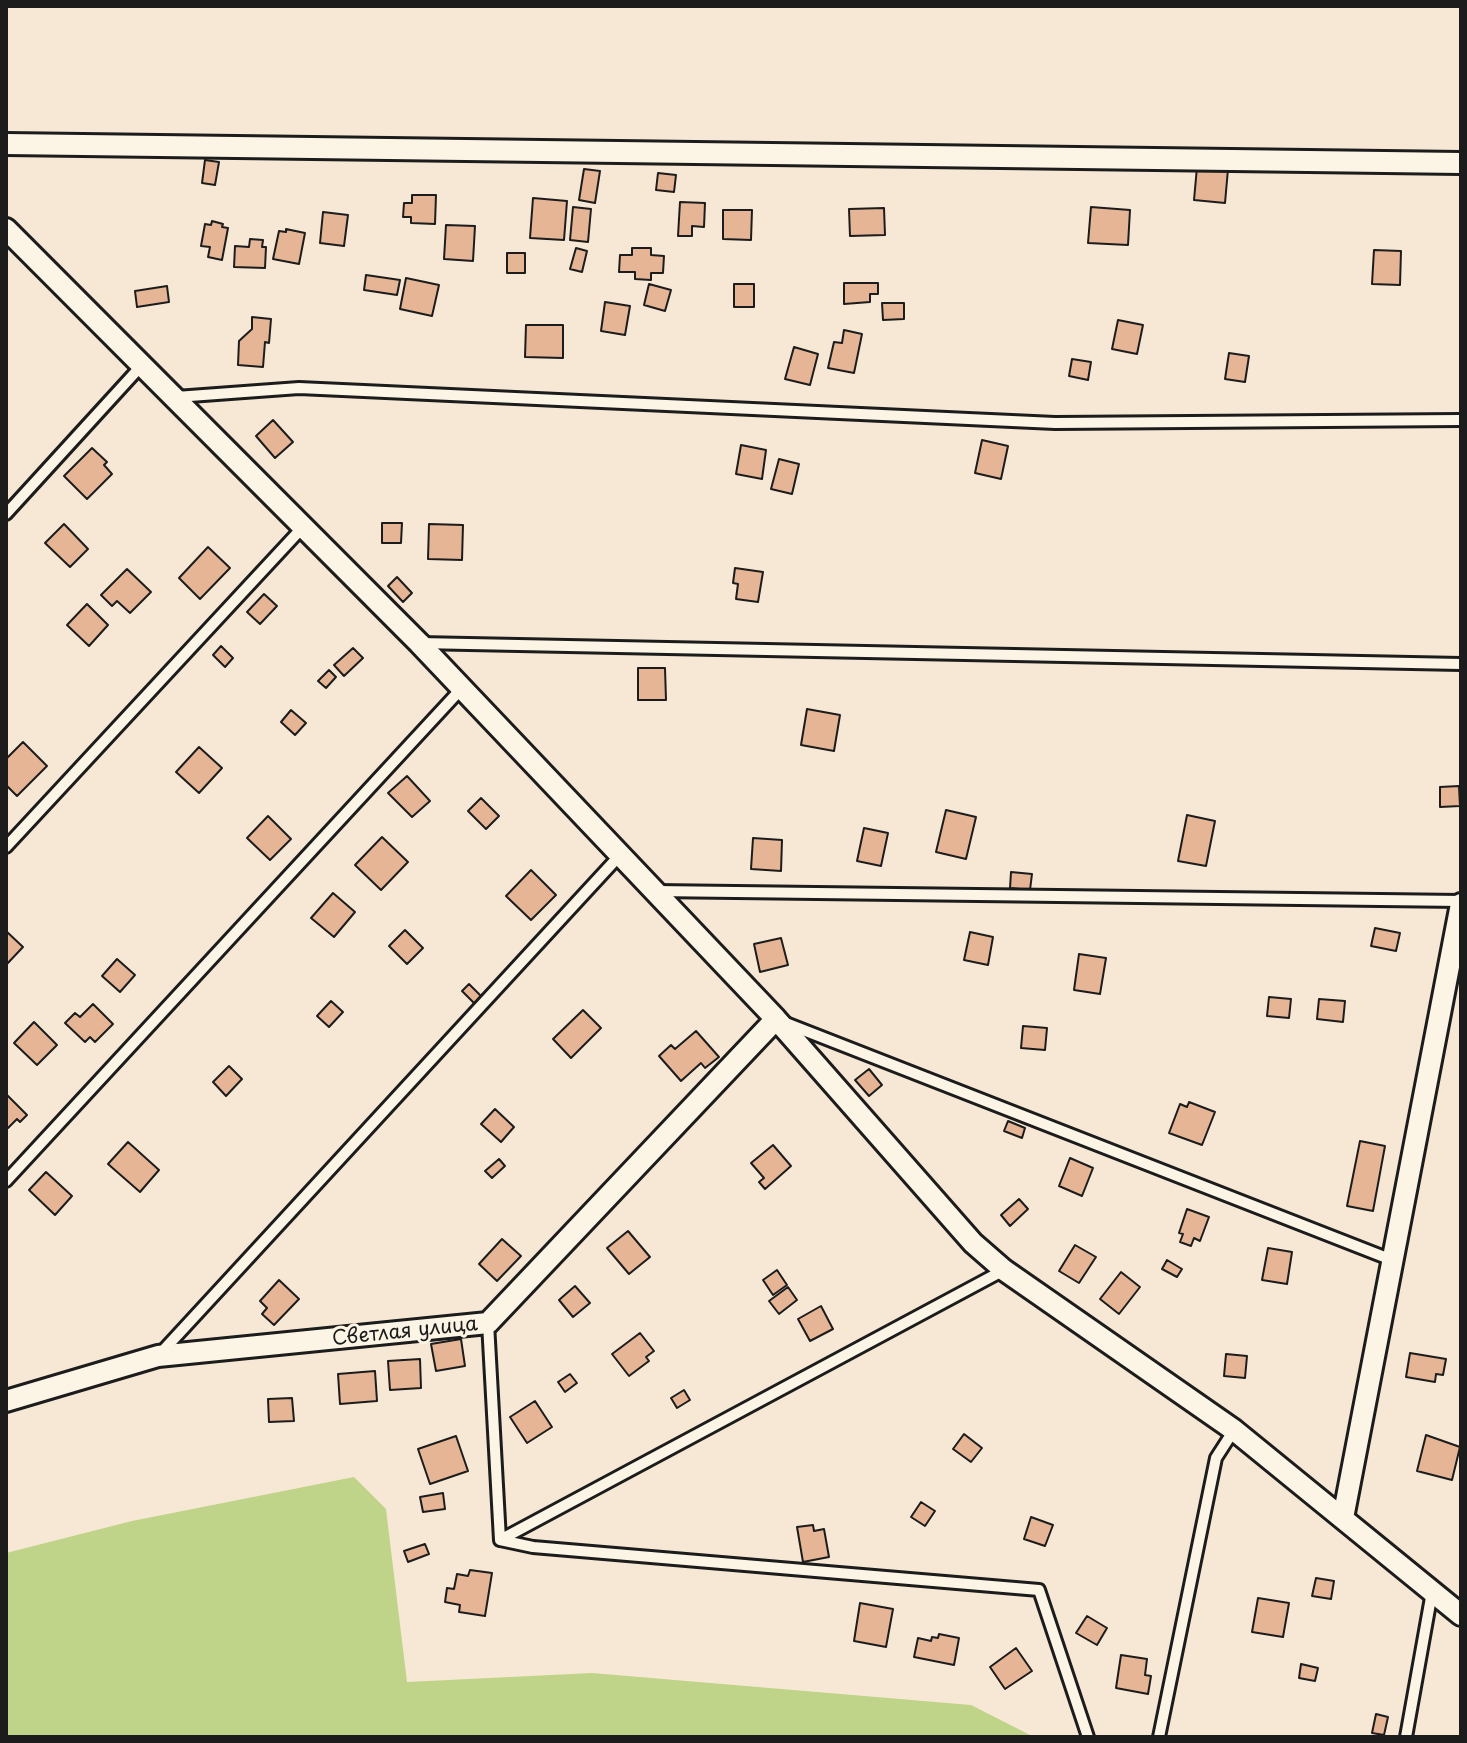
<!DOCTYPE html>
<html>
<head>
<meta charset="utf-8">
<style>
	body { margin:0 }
	#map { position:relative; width:1467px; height:1743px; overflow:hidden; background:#f7e8d5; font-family:"Playpen Sans",sans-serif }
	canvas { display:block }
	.frame { position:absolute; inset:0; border:8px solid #1c1c1c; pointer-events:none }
</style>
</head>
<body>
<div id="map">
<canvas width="1467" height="1743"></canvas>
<div class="frame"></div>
</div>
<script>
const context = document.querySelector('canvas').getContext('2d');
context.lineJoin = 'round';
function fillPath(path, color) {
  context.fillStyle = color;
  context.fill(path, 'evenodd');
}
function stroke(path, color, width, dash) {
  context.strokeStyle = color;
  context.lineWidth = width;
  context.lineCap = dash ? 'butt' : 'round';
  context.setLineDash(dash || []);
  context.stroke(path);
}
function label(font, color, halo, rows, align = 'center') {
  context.font = font + ' "Playpen Sans",sans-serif';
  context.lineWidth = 6;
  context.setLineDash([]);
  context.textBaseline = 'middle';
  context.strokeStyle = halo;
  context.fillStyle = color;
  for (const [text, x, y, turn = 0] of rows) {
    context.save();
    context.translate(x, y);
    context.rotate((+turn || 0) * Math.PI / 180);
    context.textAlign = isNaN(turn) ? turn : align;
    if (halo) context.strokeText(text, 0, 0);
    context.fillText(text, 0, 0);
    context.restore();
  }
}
fillPath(new Path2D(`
	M354,1477L386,1509L407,1682L592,1673L971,1705L1034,1737H6V1553L132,1521Z`), '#c0d489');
const building = new Path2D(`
	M205,160L219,162L215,185L202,183Z
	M1197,167L1228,169L1225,203L1194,200Z
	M584,169L600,171L595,203L579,200Z
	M658,173L676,175L674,192L656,190Z
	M412,195H436L435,224L411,223V217H403L404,203H412Z
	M533,198L567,201L564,240L530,238Z
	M680,202L705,203L704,227L692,226V236H678Z
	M573,207L591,209L588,242L570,240Z
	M1091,207L1130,210L1128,245L1088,243Z
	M884,208L885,235L850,236L849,209Z
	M723,210H752L751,240L723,239Z
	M323,212L348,215L344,246L320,243Z
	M212,221L223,224L222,227L228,228L222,260L208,257L210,247L201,246L205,224L211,225Z
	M446,225L475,226L473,261L444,259Z
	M286,229L305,233L299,264L273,259L279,231L286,232Z
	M250,239L263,240L262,247H266L265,268L234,267L235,246L249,247Z
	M576,248L587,251L582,272L570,269Z
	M632,248H651V255L664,256L663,273H651V280L635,279V272H619L620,255H632Z
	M1374,250L1401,251L1400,285L1372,284Z
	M507,253H525V273H507Z
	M366,275L400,280L397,295L364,290Z
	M406,278L439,285L432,316L400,309Z
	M844,283H878V294H870V302L844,304Z
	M649,284L671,290L665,311L644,305Z
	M734,284H754V307H734Z
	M167,286L169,302L137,307L135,291Z
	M605,302L630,306L625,335L601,331Z
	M882,303H904V319L883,320Z
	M252,317L271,319L269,343L265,342L263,367L238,365L239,341L252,329Z
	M1118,320L1143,325L1137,354L1112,349Z
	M526,325H563V358L525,357Z
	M844,330L862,334L854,373L828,368L834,342L842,343Z
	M794,347L818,354L810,385L785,379Z
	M1229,353L1249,356L1245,382L1225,379Z
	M1072,359L1091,362L1088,380L1069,376Z
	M273,420L293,442L275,458L256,436Z
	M982,440L1008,446L1001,479L975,473Z
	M741,445L766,450L762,479L736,474Z
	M92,448L107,462L104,465L112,474L87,499L64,476Z
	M779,459L799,464L792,494L771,489Z
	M382,523H402L401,543H382Z
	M64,524L88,549L70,567L45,543Z
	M429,524L463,525L462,560L428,559Z
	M208,547L230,568L200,599L179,578Z
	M735,568L763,572L758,602L736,599L738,584L733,583Z
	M127,569L151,592L130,613L117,601L112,606L101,595Z
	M397,577L412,593L403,602L388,586Z
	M264,594L277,606L260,624L247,612Z
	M87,604L108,625L89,646L67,625Z
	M221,646L233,658L225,667L213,655Z
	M353,648L363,658L344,676L334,665Z
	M638,668H665L666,700H638Z
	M329,670L336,677L326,688L318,681Z
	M807,709L840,715L834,751L801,745Z
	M291,710L306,723L295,735L281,722Z
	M23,742L47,766L17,796L6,785V759Z
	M199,747L222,768L199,793L176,772Z
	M407,776L430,801L412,817L388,793Z
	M1459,786L1460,806L1440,807V787Z
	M481,798L499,816L486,829L468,811Z
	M946,810L976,817L966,859L936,852Z
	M1187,815L1215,821L1206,866L1178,861Z
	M268,816L291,839L270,860L247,838Z
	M864,828L888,833L881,866L857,861Z
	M382,837L408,862L381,890L355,865Z
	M753,838L782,840L781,871L751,869Z
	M531,870L556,895L531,920L506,896Z
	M1011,872L1032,874L1030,890L1010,888Z
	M333,893L355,912L334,937L311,918Z
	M1375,928L1400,933L1396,951L1371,946Z
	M405,930L423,948L407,964L389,946Z
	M6,931L23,947L6,965Z
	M970,932L993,937L988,965L964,960Z
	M781,938L788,965L760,972L754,944Z
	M1079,954L1106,958L1100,994L1074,990Z
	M117,959L135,975L120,992L102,976Z
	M469,984L482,997L475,1004L462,991Z
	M1269,997L1291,999L1289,1018L1267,1016Z
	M1319,999L1345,1001L1343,1022L1317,1019Z
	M331,1001L343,1012L329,1027L317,1016Z
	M93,1004L113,1024L95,1042L90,1037L85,1042L65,1023L75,1013L80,1017Z
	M583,1010L601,1028L571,1058L553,1039Z
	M34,1022L57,1045L37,1065L14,1043Z
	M1023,1026L1047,1028L1045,1050L1021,1048Z
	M696,1031L719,1057L705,1068L701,1063L681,1081L659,1056L671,1045L675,1049Z
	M229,1066L242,1079L226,1096L213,1082Z
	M869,1069L882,1085L869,1096L855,1080Z
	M6,1094L27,1115L20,1122L17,1119L8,1128L6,1126Z
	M1189,1102L1215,1112L1202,1145L1169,1133L1180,1104L1187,1107Z
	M495,1109L514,1127L501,1142L481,1124Z
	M1008,1121L1025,1128L1022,1138L1004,1131Z
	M1360,1141L1385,1146L1373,1211L1347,1206Z
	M128,1142L159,1170L140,1192L108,1164Z
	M773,1145L791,1166L765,1189L759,1182L764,1178L751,1163Z
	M1070,1158L1093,1168L1082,1196L1059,1186Z
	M499,1159L505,1166L492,1178L485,1171Z
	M46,1172L72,1196L55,1215L29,1190Z
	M1019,1199L1028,1209L1010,1226L1001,1215Z
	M1187,1209L1209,1217L1200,1241L1194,1238L1191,1246L1180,1242L1183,1234L1179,1233Z
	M628,1231L650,1257L629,1274L607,1248Z
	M502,1239L521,1256L497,1281L479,1264Z
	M1075,1245L1096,1257L1079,1283L1059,1271Z
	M1268,1248L1292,1252L1287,1284L1262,1280Z
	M1167,1260L1182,1269L1177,1277L1162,1269Z
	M777,1270L787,1285L773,1295L763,1280Z
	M1121,1272L1140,1287L1119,1314L1100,1299Z
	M279,1280L299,1299L274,1325L262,1314L267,1308L260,1301Z
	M575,1286L590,1303L573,1317L559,1300Z
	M788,1287L797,1300L779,1314L769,1301Z
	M821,1306L833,1329L810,1341L798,1319Z
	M640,1333L654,1351L646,1357L649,1361L629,1376L612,1354Z
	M461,1339L465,1366L436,1371L431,1344Z
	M1410,1353L1446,1359L1443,1375L1436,1374L1435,1382L1406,1377Z
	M1226,1354L1247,1356L1245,1378L1224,1376Z
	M420,1359L421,1388L390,1390L388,1361Z
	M375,1371L377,1401L340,1404L338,1374Z
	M570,1374L577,1383L565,1392L558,1382Z
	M684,1390L690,1400L677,1408L671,1398Z
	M292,1398L294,1421L269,1422L268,1399Z
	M535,1401L552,1427L527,1443L510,1417Z
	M964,1434L982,1448L971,1462L953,1449Z
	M1426,1435L1460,1447L1452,1480L1417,1471Z
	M456,1436L468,1471L430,1484L418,1449Z
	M443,1493L445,1509L423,1512L420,1497Z
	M921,1502L935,1511L925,1526L911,1517Z
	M1031,1517L1053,1525L1045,1546L1024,1539Z
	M813,1525L814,1531L824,1529L829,1557L803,1562L797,1527Z
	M425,1544L429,1554L408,1562L404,1551Z
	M470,1570L492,1573L485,1616L459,1612L460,1605L445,1602L447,1588L454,1589L457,1574L468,1576Z
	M1316,1578L1334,1581L1331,1599L1312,1596Z
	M1258,1598L1289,1603L1283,1637L1252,1632Z
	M860,1603L893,1609L886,1647L854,1641Z
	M1087,1616L1107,1628L1097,1645L1076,1633Z
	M939,1634L959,1638L954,1665L914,1657L918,1638L931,1641L932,1637L938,1638Z
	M1016,1648L1032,1671L1005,1689L990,1667Z
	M1121,1655L1147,1659L1145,1675L1151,1676L1148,1694L1116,1688Z
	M1301,1664L1318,1668L1315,1681L1299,1678Z
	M1376,1714L1388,1717L1384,1735L1372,1733Z`);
fillPath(building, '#e5b596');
stroke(building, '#1c1c1c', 2);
const service = new Path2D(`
	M176,397L299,388L1055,423L1461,420
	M6,514L142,365
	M419,643L1461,664
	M6,847L303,527
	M655,891L1461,901
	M783,1022L1392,1260
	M6,1181L462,688
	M488,1323L500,1540L533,1547L1039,1590L1088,1737
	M159,1355L620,855
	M500,1540L1004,1270
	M1159,1737L1216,1458L1234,1430
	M1406,1737L1432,1592`);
const minor = new Path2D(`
	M6,144L1461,163
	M6,229L419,643L776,1019L973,1243L1004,1270L1234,1430L1461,1615
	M6,1401L158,1356L488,1323L776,1019
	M1343,1518L1461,904`);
stroke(service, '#1c1c1c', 16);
stroke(minor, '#1c1c1c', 26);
stroke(service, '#fcf5e5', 10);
stroke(minor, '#fcf5e5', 20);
label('20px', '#1c1c1c', '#fcf5e5', [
	["Светлая улица",405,1332,-6]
]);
</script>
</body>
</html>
